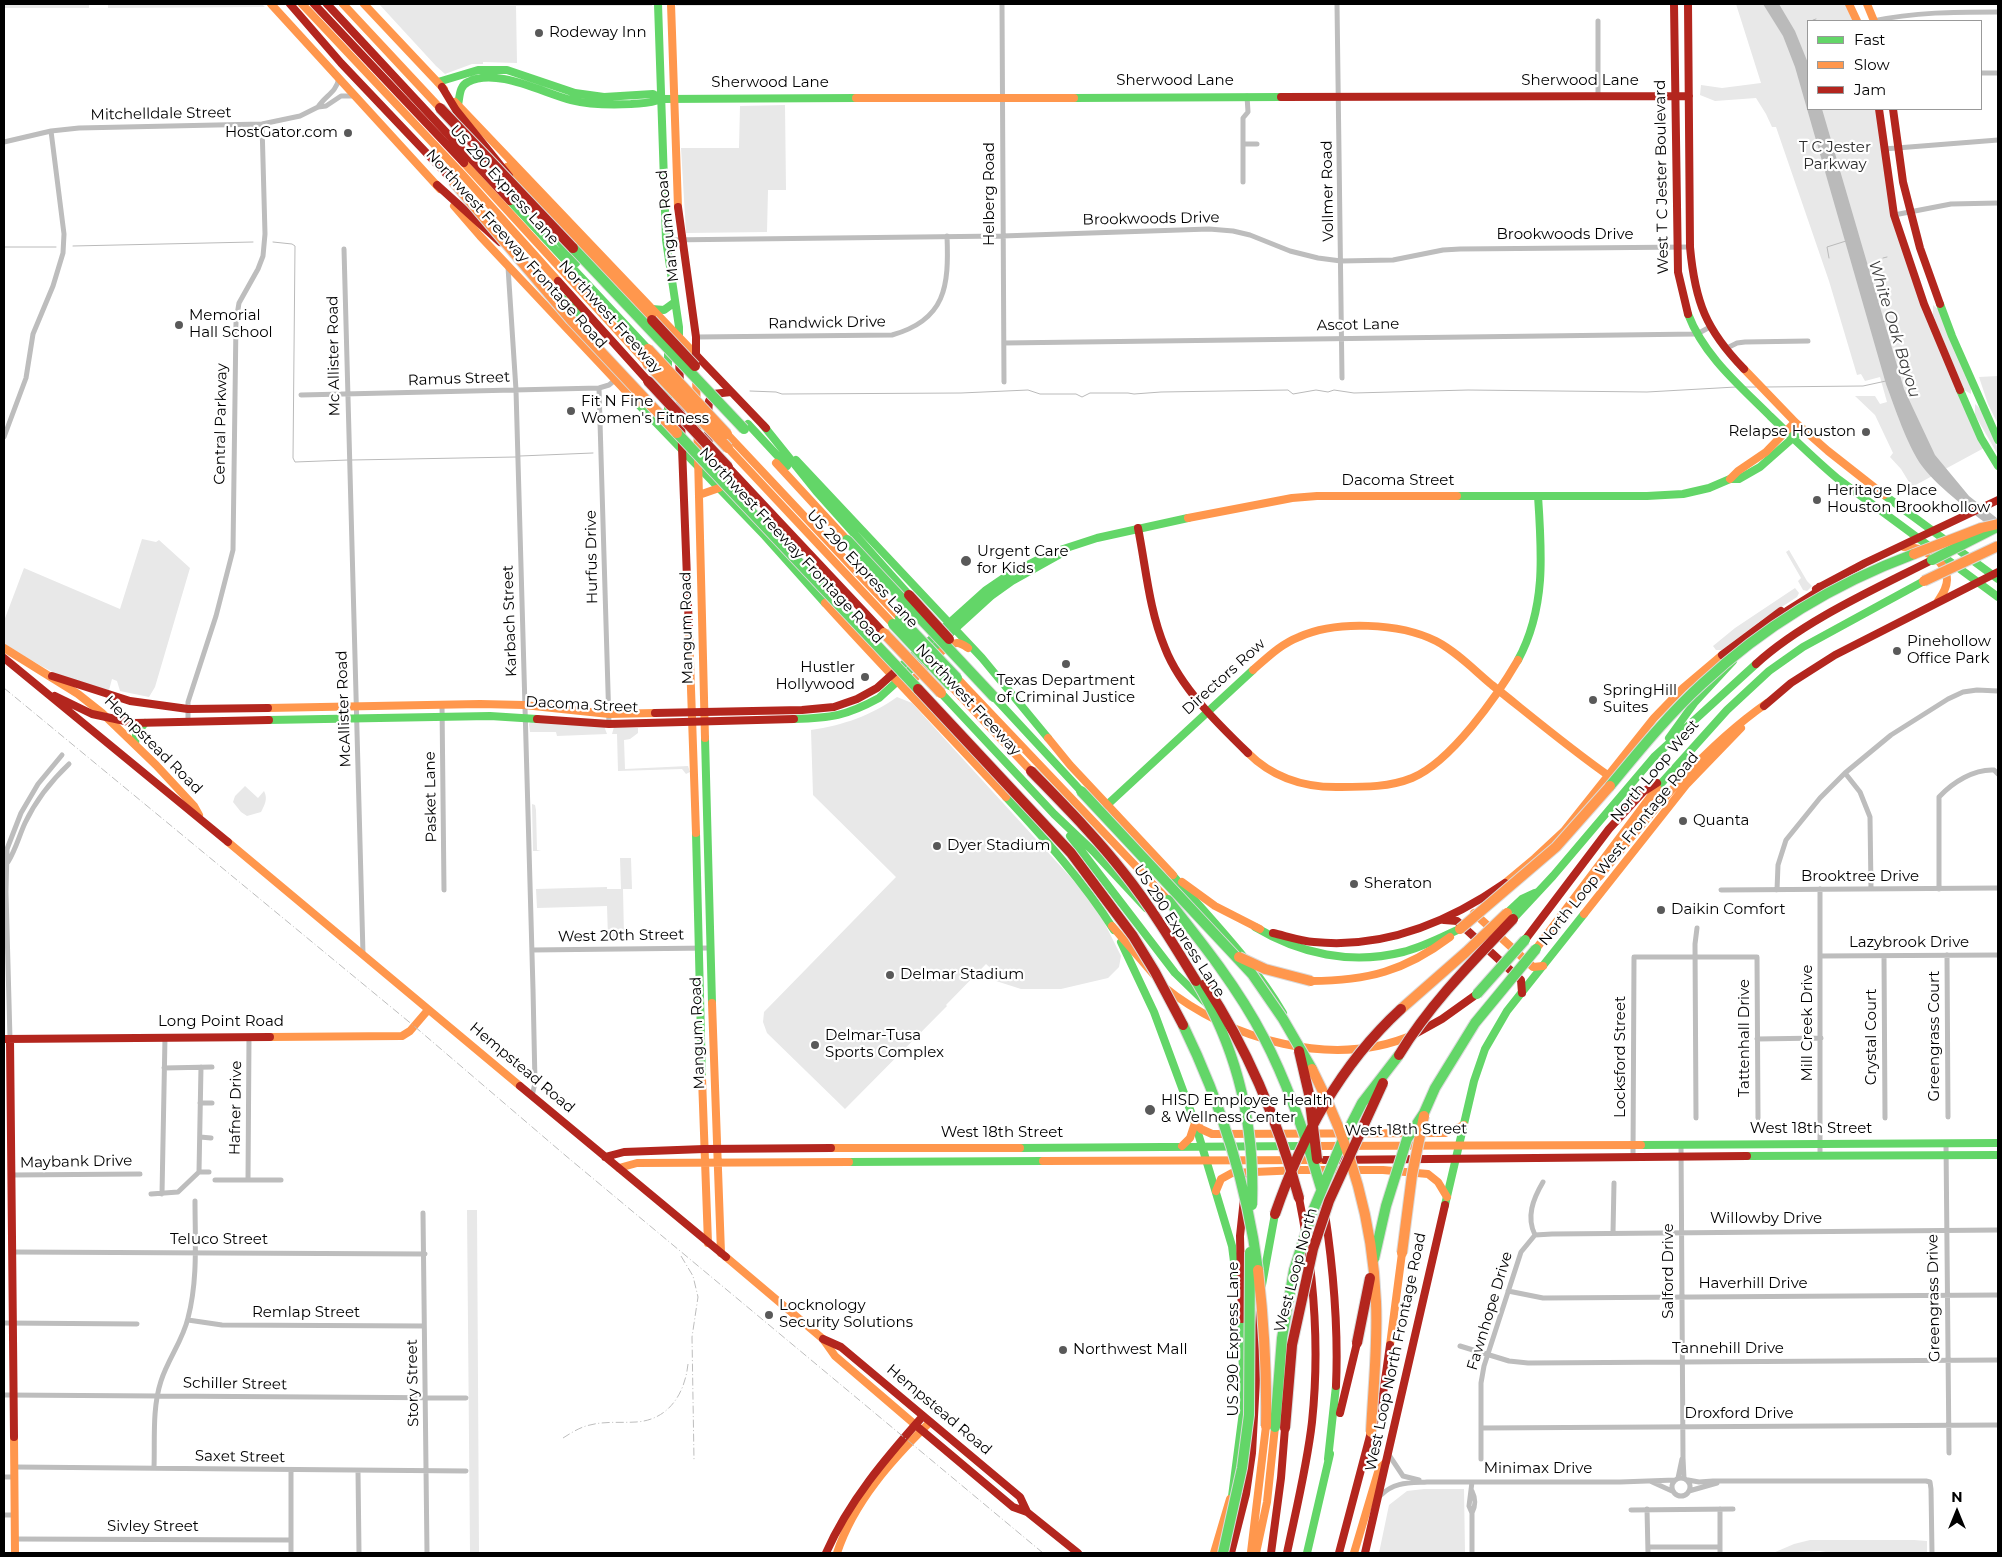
<!DOCTYPE html>
<html>
<head>
<meta charset="utf-8">
<style>
	body { margin:0 }
	#map { position:relative; width:2002px; height:1557px; overflow:hidden; background:#fff; font-family:Montserrat,sans-serif }
	canvas { display:block }
	.frame { position:absolute; inset:0; border:5px solid #000; pointer-events:none }
	.legend { position:absolute; left:1807px; top:20px; width:175px; height:90px; box-sizing:border-box; background:#fff; border:1px solid #999; margin:0; padding:6px 9px; list-style:none; font-size:15px; color:#000 }
	.legend li { display:flex; align-items:center; gap:10px; height:25px }
	.legend b { width:25px; border:1px solid #999 }
	.north { position:absolute; left:1932px; top:1487px; width:50px; height:50px; -webkit-text-stroke:4px #fff; paint-order:stroke; rotate:0deg; font-size:14px; font-weight:700; line-height:20px; text-align:center; color:#000 }
	.north::after { content:''; display:block; margin:auto; width:18px; height:22px; background:#000; clip-path:polygon(50% 0,100% 100%,50% 72%,0 100%) }
</style>
</head>
<body>
<div id="map">
<canvas width="2002" height="1557"></canvas>
<div class="frame"></div>
<ul class="legend">
<li><b style="height:6px;background:#63d668"></b>Fast</li>
<li><b style="height:6px;background:#ff974d"></b>Slow</li>
<li><b style="height:6px;background:#b3261e"></b>Jam</li>
</ul>
<div class="north">N</div>
</div>
<script>
const context = document.querySelector('canvas').getContext('2d');
context.lineJoin = 'round';
function fillPath(path, color) {
  context.fillStyle = color;
  context.fill(path, 'evenodd');
}
function stroke(path, color, width, dash) {
  context.strokeStyle = color;
  context.lineWidth = width;
  context.lineCap = dash ? 'butt' : 'round';
  context.setLineDash(dash || []);
  context.stroke(path);
}
function label(font, color, halo, rows, align = 'center') {
  context.font = font + ' Montserrat,sans-serif';
  context.lineWidth = 4.5;
  context.setLineDash([]);
  context.textBaseline = 'middle';
  context.strokeStyle = halo;
  context.fillStyle = color;
  for (const [text, x, y, turn = 0] of rows) {
    context.save();
    context.translate(x, y);
    context.rotate((+turn || 0) * Math.PI / 180);
    context.textAlign = isNaN(turn) ? turn : align;
    if (halo) context.strokeText(text, 0, 0);
    context.fillText(text, 0, 0);
    context.restore();
  }
}
fillPath(new Path2D(`
	M4,4H89V8H4Z
	M108,4H262L265,7L108,8Z
	M379,4H652V6H516L517,63L483,62V64H472L445,74L436,66Z
	M676,4H1165L676,6Z
	M1736,4H1848L1855,21H1808V109H1876L1896,225L1984,448L1912,487L1901,469L1890,457L1893,453L1875,415L1855,396H1875L1880,404L1887,402L1880,377L1865,381L1861,374L1857,375L1829,281L1776,127H1772L1766,114L1756,98L1715,101L1700,95L1701,85L1722,88L1761,83Z
	M785,105L786,190H768L767,232L686,233L681,148H739L740,106Z
	M1933,305L1938,309L1971,387V394L1964,390L1960,381L1933,315Z
	M1998,376V424L1988,404L1979,377Z
	M1975,404C1986,412 1998,441 1998,455L1975,415Z
	M142,539L156,542L159,540L190,568L155,687L149,697L120,691L117,681L112,679L109,690C68,684 39,665 4,644V621L24,568L120,609Z
	M1789,550L1807,581L1812,586L1807,591L1803,590L1798,581L1801,578L1786,552Z
	M1795,588L1799,593L1797,597L1763,619L1722,650H1716L1713,646L1735,628Z
	M897,697L912,703L1074,881L1091,900L1101,916L1121,956L1119,967L1108,978L1061,989H1021L996,981L997,974L986,964L946,1005L947,1006L845,1109L767,1033L763,1022L764,1012L896,877L813,795L811,730C844,725 870,716 897,697Z
	M531,721L604,726L607,734L557,736L556,732H530L529,724Z
	M614,727L638,728V733L630,739L624,740L625,769L688,766L690,772L686,774L682,769L618,771L617,734H612Z
	M245,786L258,798L264,791C268,799 265,804 261,812L247,816L241,812L233,802L235,796Z
	M532,804L535,805L536,810L537,850L541,851H533Z
	M620,858H631L632,889H623L624,937L608,938L607,906L537,908L536,889L607,887V889H621Z
	M467,1210H477L479,1553H470Z
	M1424,1489H1464L1465,1553H1379L1389,1505L1407,1491Z
	M1810,1540H1914L1927,1541V1552L1832,1553L1820,1551L1773,1553L1794,1544Z`), '#e8e8e8');
fillPath(new Path2D(`
	M1763,4H1779L1795,31L1808,63V109H1822L1904,389L1935,455L1969,496L1998,519V533C1975,514 1940,490 1922,466C1907,445 1895,408 1886,384L1795,67L1783,36Z`), '#bababa');
stroke(new Path2D(`
	M1813,20L1816,19
	M273,242L292,244L295,246L293,458L295,462L348,460
	M73,246L253,242
	M4,247H56
	M1829,258L1827,247L1846,241
	M1883,258L1887,257
	M1745,387H1756
	M1765,387L1863,386L1886,381
	M750,391L776,392L782,394L961,393L1028,390L1040,394H1076L1082,397L1090,393H1128L1134,394L1161,392L1288,390L1293,394L1316,390L1328,392L1334,390L1354,393L1468,390L1647,392L1736,387
	M520,456L593,453
	M352,460L516,457`), '#bababa', 1);
stroke(new Path2D(`
	M1337,4L1342,378
	M1002,5L1004,382
	M1598,21V96
	M1873,21C1914,12 1956,12 1998,12
	M1981,73H1998
	M318,107C326,95 336,93 339,78
	M4,142L51,131L79,128L262,124L300,116L318,107L326,106L341,96H355
	M1243,144H1257
	M1884,149L1998,140
	M1243,182V118L1248,112L1247,96
	M1894,215L1951,204L1998,203
	M666,240L1002,236L1209,229L1233,231L1250,235L1290,251L1318,258L1341,261L1393,260L1443,250L1460,249L1690,247
	M344,249L363,954
	M508,267L516,390L533,989L535,1083L532,1096
	M696,337L892,335C946,320 949,286 947,236
	M1004,343L1697,334L1710,327
	M1725,349L1737,343L1745,342L1808,341
	M599,388L609,724
	M301,395L599,388L609,385L615,380
	M4,437L26,378L33,334L53,286L63,253L64,234L51,131
	M442,704L444,890
	M188,723V702L216,616L233,550L236,321L239,303L258,269L263,256L265,234L262,124
	M1845,773L1860,792L1870,817L1871,889
	M8,862C16,849 19,836 25,823C36,800 51,781 69,764
	M1820,889V1156
	M1939,889V797C1953,782 1974,769 1994,770L1998,774
	M1721,890L1998,888
	M1777,890L1778,865L1786,840L1820,798L1845,773L1891,735L1948,699L1963,692L1977,690L1998,691
	M532,950L710,948
	M1947,955L1948,1117
	M1820,956L1998,955
	M1884,956L1885,1118
	M10,1039L6,892L7,849L21,813L38,784L62,755
	M1757,1039L1821,1038
	M164,1068L212,1067
	M200,1103H212
	M1696,1118L1695,944L1697,928
	M200,1137L211,1138
	M1946,1143L1949,1453
	M1681,1144L1683,1458L1684,1478
	M1633,1157L1634,957H1757L1758,1118
	M199,1172H209
	M12,1175L140,1174
	M215,1180H281
	M248,1180L249,1037
	M151,1194L178,1192L199,1172L201,1067
	M162,1194L165,1037
	M423,1213L427,1553
	M1613,1233L1614,1183
	M1535,1235L1552,1234L1998,1230
	M1535,1235C1526,1217 1533,1199 1543,1182
	M12,1252L425,1254
	M1508,1291L1543,1298L1998,1295
	M188,1320L222,1325L424,1326
	M4,1323L137,1324
	M1460,1346L1509,1361L1528,1363L1998,1360
	M4,1395L466,1398
	M1481,1428L1998,1425
	M1389,1455L1403,1476L1419,1480
	M1481,1459V1383L1484,1366L1521,1252L1535,1235
	M15,1467L466,1471
	M154,1468C155,1439 152,1409 161,1381C168,1359 183,1340 188,1318C198,1280 195,1240 195,1201
	M291,1470V1553
	M358,1471L359,1553
	M4,1477H15
	M1672 1487a9 9 0 1 1 18 0a9 9 0 1 1-18 0Z
	M1678,1478L1682,1459
	M1688,1480L1699,1482L1713,1481H1926L1930,1482L1931,1489L1932,1553
	M1650,1481L1672,1491
	M1472,1482L1469,1506L1472,1513V1553
	M1689,1491L1717,1483
	M1381,1495C1394,1482 1408,1483 1427,1482H1620L1675,1480
	M1647,1509L1648,1553
	M1720,1509V1553
	M1631,1510L1733,1509
	M1472,1513C1476,1505 1476,1499 1472,1491
	M4,1515H15
	M15,1539L291,1540
	M1648,1547H1720`), '#bdbdbd', 5);
stroke(new Path2D(`
	M658,4L666,240L679,327V341
	M438,82L478,70H507L575,93L604,97L653,94L661,99
	M1074,98L1281,97
	M458,105C460,96 459,86 468,82C496,67 543,93 571,100C591,105 611,105 631,104C642,103 651,104 661,99L856,98
	M510,201L648,349
	M553,233L576,263
	M539,277L582,316
	M1940,304L1952,336L1998,440
	M652,309L664,310L675,302
	M1688,314C1704,356 1739,385 1770,416C1792,437 1814,459 1838,479L1998,597
	M1960,390L1981,438L1998,466
	M637,403L765,536L825,603
	M659,417H663L668,410V347
	M748,424L787,466
	M763,425L816,491L909,595
	M796,460L982,658L1048,738
	M1884,495L1998,579
	M1457,496H1647L1683,494L1709,488L1730,479H1739L1760,467L1803,429
	M1518,660C1546,608 1542,554 1538,496
	M896,671L986,590L1008,575L1051,553L1097,538L1188,518
	M941,693L1054,814L1093,851L1146,908
	M994,697L1081,791
	M794,719C831,718 846,716 879,698L991,596L1012,581L1064,552
	M269,720L490,716L537,719
	M705,738L712,1003
	M1669,738L1695,702L1733,661
	M135,744L136,734L145,723
	M1657,788L1727,710L1769,671L1803,647L1924,581
	M1006,797C1045,839 1083,881 1114,930
	M1107,805L1253,670
	M696,833L702,1078
	M1070,836L1175,973L1211,1008
	M1170,872C1209,918 1252,960 1283,1013
	M1507,913L1522,899L1535,893
	M1513,919L1553,876L1654,757L1756,664
	M1255,927C1300,954 1351,965 1403,952C1423,947 1441,937 1460,929
	M1121,942L1154,1012L1195,1123L1232,1246L1237,1285
	M1641,1145L1998,1143
	M1020,1148L1306,1146
	M1747,1156L1998,1155
	M849,1162L1043,1161
	M1445,1205L1474,1081L1485,1049L1507,1011L1584,914
	M1262,1285L1275,1214
	M1328,1459L1336,1386
	M1231,1504L1244,1404L1241,1314
	M1307,1553L1330,1454`), '#63d668', 8);
stroke(new Path2D(`
	M271,4L440,189
	M302,4L462,174L558,281
	M343,4L440,108
	M364,4L444,89
	M671,4L678,207
	M1849,4L1857,21
	M1867,4L1874,21
	M856,98H1074
	M455,102L697,356
	M464,163L647,363
	M507,167L652,320
	M454,206L480,236L637,403
	M1744,369L1795,422L1828,451L1884,495
	M696,376L705,738
	M727,434L900,618
	M728,448L893,624
	M776,463L847,540
	M1730,479L1738,471L1766,452L1795,422
	M699,495L719,488
	M1188,518L1292,498L1317,496H1457
	M1904,547C1921,546 1947,560 1947,580C1947,588 1942,595 1938,601
	M825,603C884,668 946,732 1006,797
	M689,631L696,833
	M4,648L78,694L102,713L156,765L194,806L199,815
	M1253,670C1268,657 1281,644 1299,637C1336,620 1400,623 1436,641C1457,652 1474,670 1492,685C1531,716 1569,748 1609,776
	M957,678L1168,900
	M950,685L1031,771
	M912,687L913,680C921,672 945,643 957,643C961,643 965,646 968,648
	M268,708L480,704L524,705L609,714L655,713
	M1048,738L1070,765L1173,875
	M1248,753C1274,779 1305,788 1341,787C1365,787 1390,787 1412,778C1451,762 1497,696 1518,660
	M228,842L520,1086
	M1182,882L1215,906L1260,929
	M1505,883L1535,858L1564,831L1654,718L1683,688L1722,655
	M1588,885L1600,876C1651,813 1700,750 1767,703
	M1474,913L1533,967L1543,966
	M1584,914L1686,785L1741,728
	M1112,926L1154,975
	M1536,949L1657,788
	M1311,981C1367,981 1405,971 1450,937
	M1163,986C1229,1040 1334,1070 1415,1034
	M712,1003L721,1253
	M270,1037L402,1036L410,1031L428,1010
	M702,1078L708,1243
	M1197,1124L1201,1129L1212,1134L1445,1133L1464,1125
	M1182,1146L1190,1138L1195,1123
	M1306,1146L1641,1145
	M831,1148H1020
	M1043,1161L1325,1160
	M619,1168L637,1163L849,1162
	M1216,1191L1221,1179L1232,1173L1299,1170H1383L1428,1174L1438,1182L1447,1197
	M726,1257L823,1339L835,1356L919,1428
	M1390,1345L1402,1253
	M14,1437L15,1553
	M1251,1552L1266,1426
	M837,1553C854,1501 892,1460 930,1422
	M1214,1553L1230,1499
	M1256,1553L1267,1502L1275,1427
	M1354,1553L1379,1469L1386,1462`), '#ff974d', 8);
stroke(new Path2D(`
	M290,4L341,63L453,181
	M314,4L464,163
	M327,4L510,201
	M1674,4L1678,272L1688,314
	M1688,4L1690,247C1695,302 1706,330 1744,369
	M442,87L456,110L509,176
	M1281,97L1689,96
	M1879,109L1894,215L1924,304L1960,390
	M1893,109L1903,182L1920,248L1940,304
	M437,185L500,242
	M678,207L696,337V357
	M558,281L648,381
	M697,356L766,428
	M679,358L680,384
	M680,395L689,631
	M708,415L709,401L713,394L731,392
	M708,426L710,470
	M728,467L884,633
	M1138,528C1146,568 1149,610 1165,648C1180,687 1218,724 1248,753
	M1816,589L1865,563L1998,500
	M1764,630L1787,611L1814,594L1819,587
	M1722,655L1781,611
	M4,658L228,842
	M1756,664C1803,621 1875,589 1932,560
	M52,676L130,701L188,709L268,708
	M55,696L92,714L134,723L269,720
	M1764,706L1791,683L1835,655L1998,572
	M655,713L802,710L834,707L857,699L877,688L896,671
	M537,719L609,724L794,719
	M1444,920L1457,921L1521,980L1522,993
	M1273,933C1286,936 1301,941 1314,942C1383,949 1449,922 1505,883
	M1525,940L1609,829L1643,792L1657,783
	M1415,1034L1442,1019L1477,994
	M4,1039L270,1037
	M10,1039L14,1437
	M520,1086L726,1257
	M605,1157L624,1152L704,1149L831,1148
	M1325,1160L1747,1156
	M1321,1188C1332,1254 1339,1319 1336,1386
	M1242,1319L1240,1236L1246,1180
	M823,1339L841,1347L1020,1497L1027,1512
	M1340,1413L1357,1343
	M919,1428L1013,1507L1027,1512L1078,1553
	M826,1553C849,1501 885,1459 923,1416
	M1231,1553L1246,1494L1252,1453L1260,1307
	M1271,1553L1281,1478L1285,1428
	M1287,1553C1296,1510 1307,1466 1312,1422C1320,1347 1314,1272 1299,1198
	M1339,1553L1371,1432L1383,1394L1390,1345
	M1365,1553L1445,1205`), '#b3261e', 8);
stroke(new Path2D(`
	M4,688L414,1026L566,1156L1043,1553
	M681,1256L693,1276L698,1297L692,1337L694,1460
	M563,1438C571,1433 580,1427 590,1425C605,1421 621,1423 636,1422C669,1420 685,1393 688,1364`), '#bdbdbd', 1, [8, 2.5, 1, 2.5]);
const fastBridge = new Path2D(`
	M573,248L744,429
	M677,433L918,689
	M847,540L994,697
	M1932,560L1995,528
	M900,618L957,678
	M893,624L950,685
	M1610,786C1639,751 1668,715 1702,684C1763,627 1836,583 1914,554
	M1081,791L1252,974L1283,1019L1312,1069
	M1168,900C1203,944 1238,988 1264,1038C1289,1086 1306,1137 1321,1188
	M1196,981C1238,1050 1255,1125 1252,1205
	M1477,994L1525,940
	M1183,1025C1220,1101 1247,1186 1258,1270
	M1374,1259L1386,1206L1407,1139L1424,1113L1435,1088L1475,1023L1536,949
	M1275,1427L1282,1338L1294,1270L1312,1213L1341,1144L1362,1103L1399,1055
	M1223,1553L1242,1468L1249,1415L1250,1252`);
const slowBridge = new Path2D(`
	M453,181L571,320L677,433
	M648,349L727,434
	M647,363L728,448
	M1914,554L1981,528L1998,524
	M1924,581L1998,546
	M884,633L941,693
	M1460,929L1556,847L1610,786
	M1239,957L1265,969L1311,981
	M1401,1009L1466,952L1507,913
	M1312,1069C1349,1141 1373,1221 1376,1302C1378,1346 1373,1389 1371,1432
	M1402,1253L1412,1175L1424,1116
	M1258,1270C1264,1322 1267,1373 1266,1426`);
const jamBridge = new Path2D(`
	M440,108L573,248
	M652,320L695,366
	M648,381L728,467
	M909,595L949,639
	M918,689L1071,853L1133,936L1155,972L1183,1025
	M1031,771C1063,804 1096,837 1124,873C1151,907 1174,945 1196,981
	M1205,984C1249,1051 1278,1121 1299,1198
	M1299,1051L1309,1094L1317,1159
	M1399,1055C1430,1004 1472,962 1513,919
	M1275,1214C1302,1136 1340,1065 1401,1009
	M1357,1343L1370,1278
	M1285,1428L1292,1345L1313,1249L1329,1201L1383,1083`);
stroke(fastBridge, '#dbdbdb', 12, []);
stroke(slowBridge, '#dbdbdb', 12, []);
stroke(jamBridge, '#dbdbdb', 12, []);
stroke(fastBridge, '#63d668', 10);
stroke(slowBridge, '#ff974d', 10);
stroke(jamBridge, '#b3261e', 10);
for (const [x, y, r, color] of [
	[539,33,5,"#595959"],
	[348,133,5,"#595959"],
	[179,325,5,"#595959"],
	[571,411,5,"#595959"],
	[1866,432,5,"#595959"],
	[1817,500,5,"#595959"],
	[966,561,6,"#595959"],
	[1897,651,5,"#595959"],
	[1066,664,5,"#595959"],
	[865,677,5,"#595959"],
	[1593,700,5,"#595959"],
	[1683,821,5,"#595959"],
	[937,846,5,"#595959"],
	[1354,884,5,"#595959"],
	[1661,910,5,"#595959"],
	[890,975,5,"#595959"],
	[815,1045,5,"#595959"],
	[1150,1110,6,"#595959"],
	[769,1315,5,"#595959"],
	[1063,1350,5,"#595959"]
]) {
  const dot = new Path2D();
  dot.arc(x, y, r, 0, 2 * Math.PI);
  context.fillStyle = color;
  context.fill(dot);
  stroke(dot, '#fff', 2);
}
label('15px', '#000', '#fff', [
	["Rodeway Inn",549,33],
	["HostGator.com",338,133,"right"],
	["Memorial",189,316],
	["Hall School",189,333],
	["Fit N Fine",581,402],
	["Women's Fitness",581,419],
	["Relapse Houston",1856,432,"right"],
	["Heritage Place",1827,491],
	["Houston Brookhollow",1827,508],
	["Urgent Care",977,552],
	["for Kids",977,569],
	["Pinehollow",1907,642],
	["Office Park",1907,659],
	["Hustler",855,668,"right"],
	["Hollywood",855,685,"right"],
	["Texas Department",1066,681,"center"],
	["of Criminal Justice",1066,698,"center"],
	["SpringHill",1603,691],
	["Suites",1603,708],
	["Quanta",1693,821],
	["Dyer Stadium",947,846],
	["Sheraton",1364,884],
	["Daikin Comfort",1671,910],
	["Delmar Stadium",900,975],
	["Delmar-Tusa",825,1036],
	["Sports Complex",825,1053],
	["HISD Employee Health",1161,1101],
	["& Wellness Center",1161,1118],
	["Locknology",779,1306],
	["Security Solutions",779,1323],
	["Northwest Mall",1073,1350]
], 'left');
label('15px', '#000', '#fff', [
	["Sherwood Lane",1175,81],
	["Sherwood Lane",1580,81],
	["Sherwood Lane",770,83],
	["Mitchelldale Street",161,114,-1],
	["West T C Jester Boulevard",1662,177,-91],
	["US 290 Express Lane",504,185,48],
	["Vollmer Road",1328,191,-91],
	["Helberg Road",990,194,-90],
	["Brookwoods Drive",1151,219,-1],
	["Mangum Road",668,226,-96],
	["Brookwoods Drive",1565,235],
	["Northwest Freeway Frontage Road",516,249,48],
	["Northwest Freeway",610,317,48],
	["Randwick Drive",827,323,-1],
	["Ascot Lane",1358,325,-1],
	["Mc Allister Road",334,356,-91],
	["Ramus Street",459,379,-2],
	["Central Parkway",221,424,-89],
	["Dacoma Street",1398,481],
	["Northwest Freeway Frontage Road",791,546,47],
	["Hurfus Drive",592,557,-91],
	["US 290 Express Lane",862,569,47],
	["Karbach Street",510,621,-92],
	["Mangum Road",687,628,-91],
	["Directors Row",1224,677,-42],
	["Northwest Freeway",968,700,47],
	["Dacoma Street",582,705,3],
	["McAllister Road",344,709,-92],
	["Hempstead Road",153,745,45],
	["North Loop West",1655,771,-50],
	["Pasket Lane",431,797,-91],
	["North Loop West Frontage Road",1619,849,-51],
	["Brooktree Drive",1860,877],
	["US 290 Express Lane",1179,931,57],
	["West 20th Street",621,936,-1],
	["Lazybrook Drive",1909,943],
	["Long Point Road",221,1022],
	["Mill Creek Drive",1808,1023,-90],
	["Mangum Road",698,1033,-92],
	["Greengrass Court",1935,1036,-90],
	["Crystal Court",1872,1037,-90],
	["Tattenhall Drive",1745,1038,-90],
	["Locksford Street",1621,1057,-90],
	["Hempstead Road",522,1068,40],
	["Hafner Drive",236,1108,-89],
	["West 18th Street",1811,1129],
	["West 18th Street",1406,1130,-1],
	["West 18th Street",1002,1133],
	["Maybank Drive",76,1162,-1],
	["Willowby Drive",1766,1219],
	["Teluco Street",219,1240],
	["West Loop North",1296,1270,-75],
	["Salford Drive",1669,1271,-90],
	["Haverhill Drive",1753,1284],
	["Greengrass Drive",1934,1298,-91],
	["Fawnhope Drive",1490,1311,-73],
	["Remlap Street",306,1313],
	["US 290 Express Lane",1234,1339,-90],
	["Tannehill Drive",1728,1349],
	["West Loop North Frontage Road",1396,1352,-78],
	["Story Street",413,1383,-91],
	["Schiller Street",235,1384,1],
	["Hempstead Road",939,1410,40],
	["Droxford Drive",1739,1414],
	["Saxet Street",240,1457,1],
	["Minimax Drive",1538,1469],
	["Sivley Street",153,1527]
]);
label('15px', '#2c2c2c', '#fff', [
	["T C Jester",1835,148],
	["Parkway",1835,165]
]);
label('italic 16px', '#3d3d3d', '#fff', [
	["White Oak Bayou",1894,329,73]
]);
</script>
</body>
</html>
